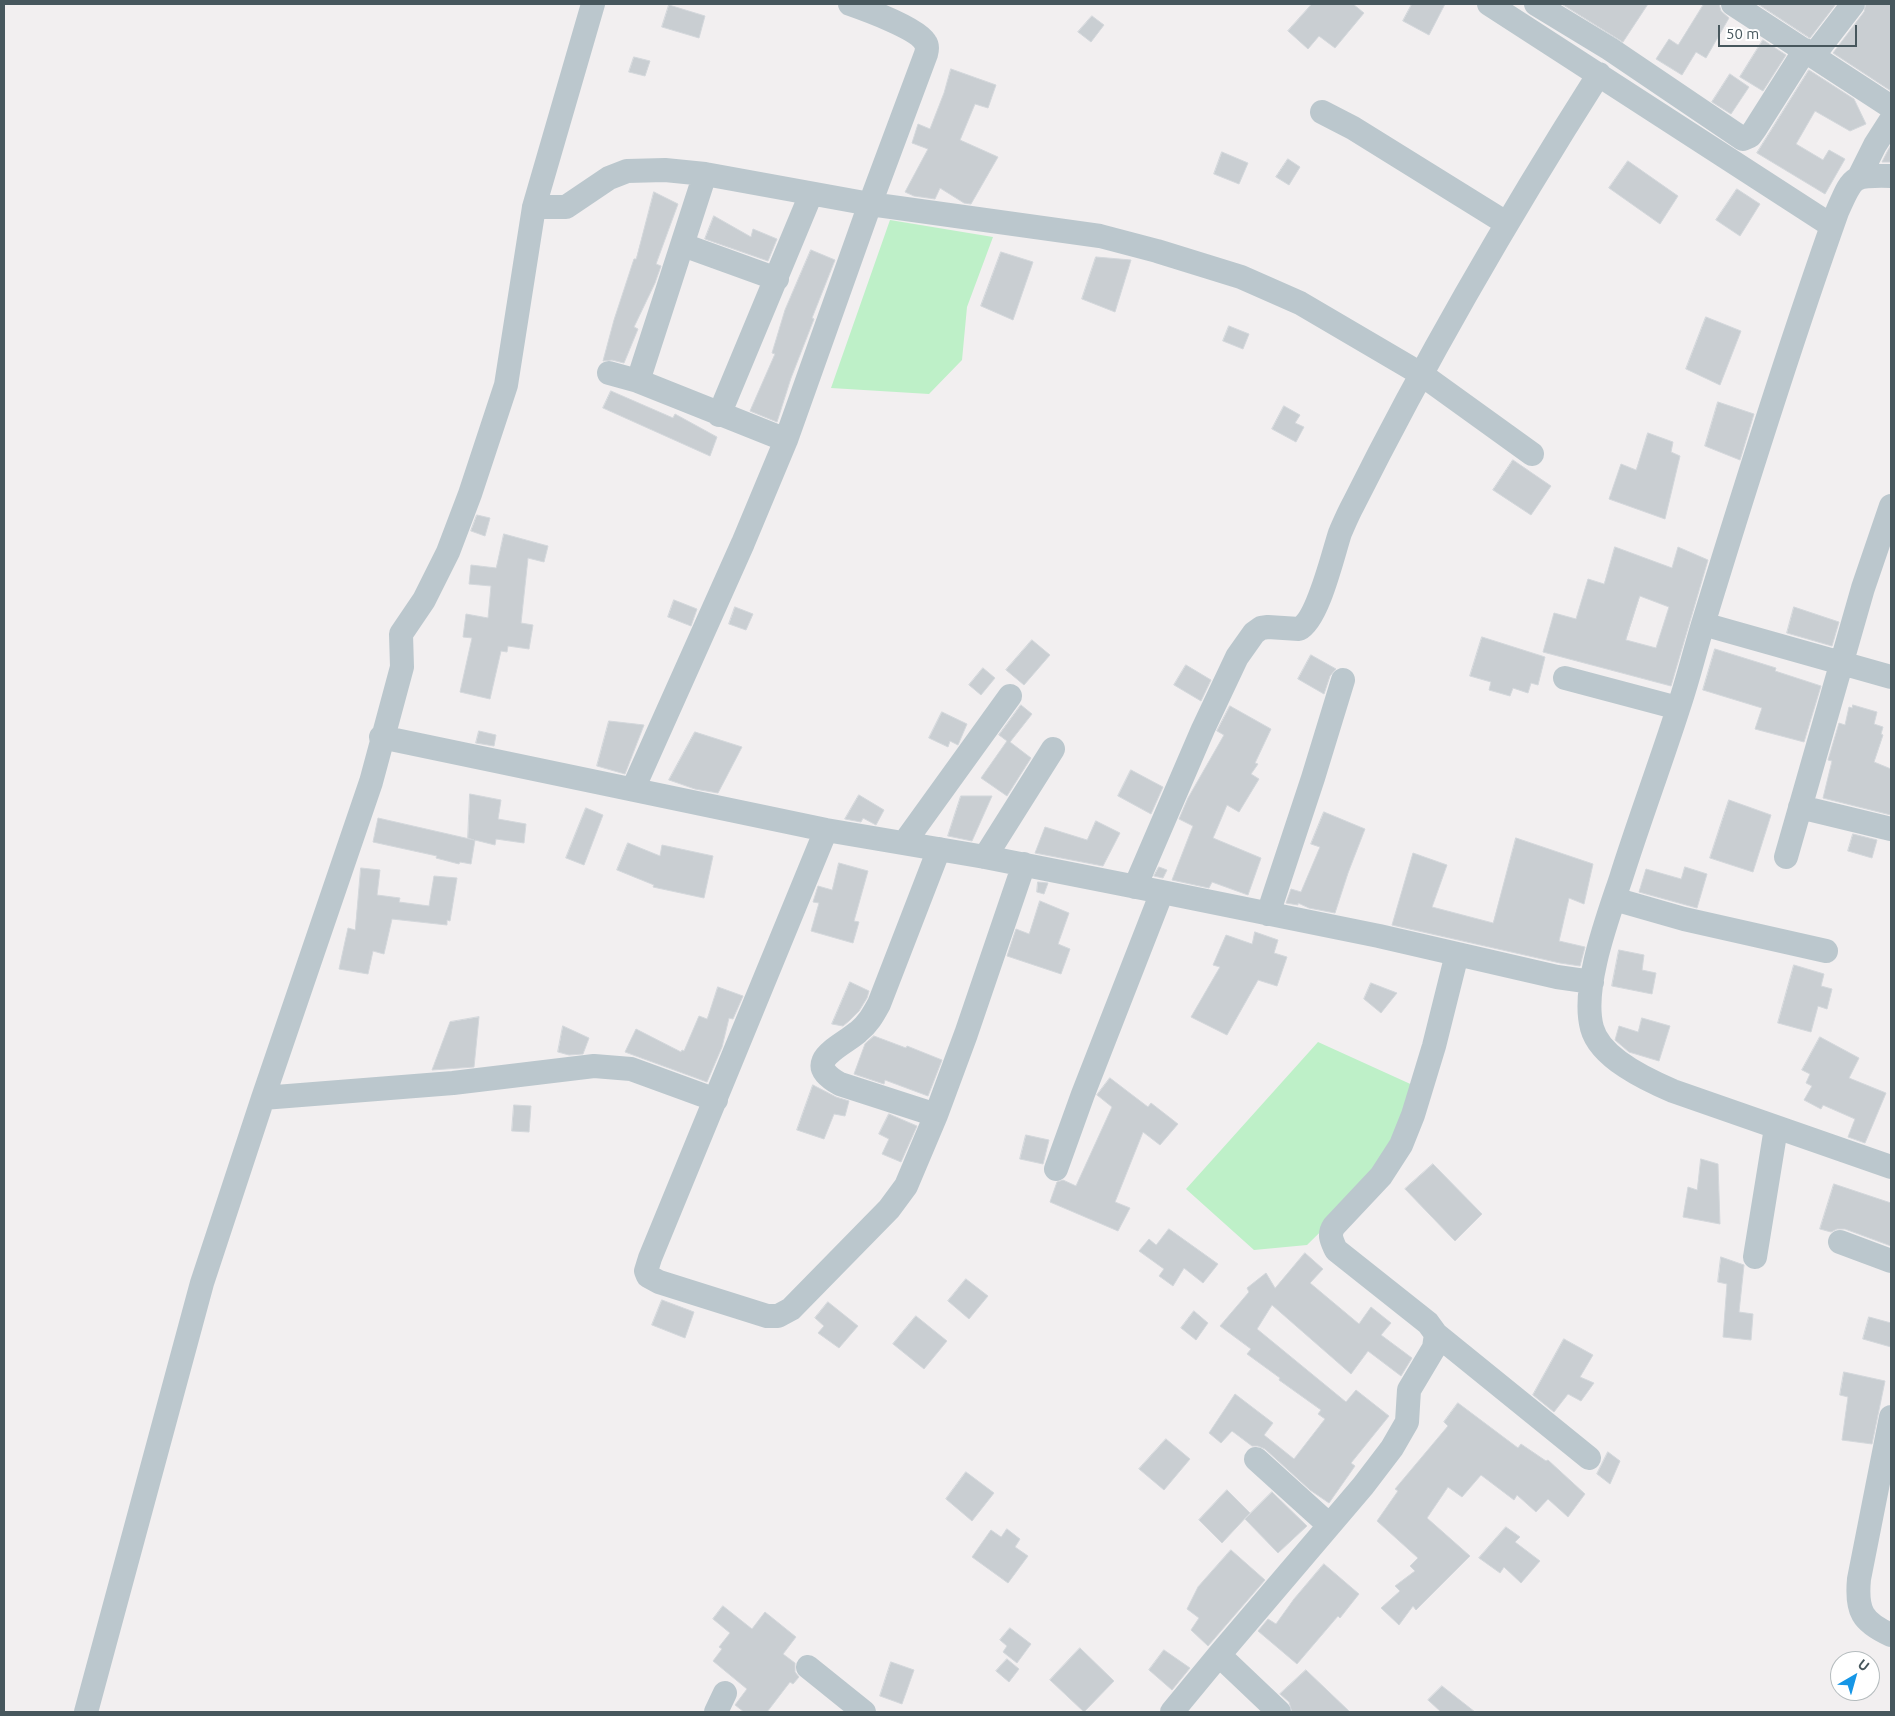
<!DOCTYPE html>
<html>
<head>
<meta charset="utf-8">
<style>
	body { margin:0 }
	#map { position:relative; width:1895px; height:1716px; overflow:hidden; background:#f2eff0; font-family:Ubuntu,sans-serif }
	canvas { display:block }
	.frame { position:absolute; inset:0; border:5px solid #47575d; pointer-events:none }
	.north { position:absolute; left:1830px; top:1651px; width:50px; height:50px; box-sizing:border-box; background:#fff; border:1px solid #b5bcbe; border-radius:50%; rotate:38deg; font-size:14px; font-weight:700; line-height:20px; text-align:center; color:#47575d }
	.north::after { content:''; display:block; margin:auto; width:18px; height:22px; background:#1696e6; clip-path:polygon(50% 0,100% 100%,50% 72%,0 100%) }
	.scale { position:absolute; left:1718px; top:25px; width:139px; height:22px; box-sizing:border-box; border:2px solid #47575d; border-top:0; padding-left:6px; font-size:15px; line-height:18px; white-space:nowrap; color:#47575d; -webkit-text-stroke:4px #fff; paint-order:stroke }
</style>
</head>
<body>
<div id="map">
<canvas width="1895" height="1716"></canvas>
<div class="frame"></div>
<div class="north">U</div>
<div class="scale">50 m</div>
</div>
<script>
const context = document.querySelector('canvas').getContext('2d');
context.lineJoin = 'round';
function fillPath(path, color) {
  context.fillStyle = color;
  context.fill(path, 'evenodd');
}
function stroke(path, color, width, dash) {
  context.strokeStyle = color;
  context.lineWidth = width;
  context.lineCap = dash ? 'butt' : 'round';
  context.setLineDash(dash || []);
  context.stroke(path);
}
fillPath(new Path2D(`
	M890,220L993,237L967,307L962,360L929,394L831,388Z
	M1318,1042L1417,1087L1392,1145L1364,1189L1307,1245L1254,1250L1186,1189Z`), '#bef0c8');
const building = new Path2D(`
	M1312,4H1353L1364,13L1335,48L1319,36L1308,49L1288,31Z
	M1412,4H1445L1429,35L1403,21Z
	M1562,4H1648L1623,42Z
	M1704,4H1719L1721,11L1729,18L1706,58L1696,52L1682,75L1656,59L1669,39L1678,45Z
	M1758,4H1836L1810,38Z
	M1866,4H1891V91L1833,53L1864,12Z
	M669,5L705,16L699,38L662,27Z
	M1092,16L1104,25L1091,42L1078,32Z
	M1763,40L1786,55L1763,91L1740,77Z
	M634,57L650,61L645,76L629,72Z
	M951,69L996,85L988,108L975,104L960,140L998,157L971,204L964,203L940,188L935,199L914,196L905,192L928,149L912,143L918,124L930,129L944,93Z
	M1809,70L1854,99L1866,124L1850,131L1815,111L1796,144L1823,160L1829,150L1845,159L1825,194L1757,153Z
	M1730,74L1749,87L1731,114L1712,102Z
	M1891,145V162H1882L1887,152Z
	M1222,152L1248,163L1239,184L1214,174Z
	M1288,159L1300,167L1289,185L1276,177Z
	M1628,161L1678,196L1660,224L1609,188Z
	M1737,189L1760,204L1740,236L1716,220Z
	M654,192L678,204L656,264L661,266L655,283L634,327L638,329L624,363L612,360L603,361L614,320L634,259H636Z
	M714,216L751,237L753,229L777,239L768,261L705,239Z
	M811,250L835,260L812,318L814,319L791,378L777,422L750,411L775,354L772,353L785,310Z
	M1001,252L1033,262L1013,320L981,306Z
	M1096,257L1131,260L1115,312L1082,299Z
	M1706,317L1741,331L1720,385L1686,369Z
	M1229,326L1249,334L1243,349L1223,341Z
	M611,391L673,418L675,414L717,437L710,456L603,408Z
	M1718,402L1754,414L1740,460L1705,446Z
	M1284,406L1300,415L1295,423L1304,427L1296,442L1272,429Z
	M1648,433L1673,442L1671,452L1680,456L1665,519L1609,499L1621,464L1636,470Z
	M1513,460L1551,486L1531,515L1493,490Z
	M477,515L490,518L485,536L471,531Z
	M504,534L548,546L544,562L528,558L521,623L533,625L529,649L508,646L507,652L501,651L490,699L460,692L472,638L463,637L466,614L488,618L491,586L469,584L471,565L496,568Z
	M1615,547L1672,568L1678,547L1708,560L1671,686L1543,652L1554,613L1576,619L1588,579L1604,584ZM1640,596L1669,607L1656,648L1626,640Z
	M674,600L697,609L691,626L668,617Z
	M735,607L753,614L746,630L729,624Z
	M1794,607L1839,622L1832,646L1787,633Z
	M1482,637L1545,657L1538,685L1531,683L1528,693L1513,688L1510,696L1489,690L1491,682L1470,676Z
	M1032,640L1050,655L1024,685L1006,670Z
	M1715,649L1776,668L1775,671L1821,686L1804,742L1755,729L1762,708L1703,690Z
	M1311,655L1336,669L1330,676L1324,694L1298,679Z
	M1186,665L1211,680L1201,701L1174,685Z
	M983,668L995,678L981,695L969,685Z
	M1021,705L1032,714L1010,742L1031,758L1007,796L981,778L1007,741L999,735Z
	M1853,705L1877,712L1874,724L1883,727L1881,734L1883,735L1874,762L1891,769V815L1823,798L1832,761L1828,760L1839,723L1845,725L1849,707L1852,708Z
	M1230,706L1271,729L1255,763L1258,764L1251,774L1259,779L1239,812L1227,805L1213,838L1261,858L1248,895L1212,882L1209,888L1172,880L1193,826L1179,819L1188,798L1224,735L1217,731Z
	M942,712L967,724L958,745L950,741L948,747L929,738Z
	M609,721L644,725L625,774L597,766Z
	M479,731L496,735L494,746L476,743Z
	M695,732L742,747L718,793L695,789L669,780Z
	M1131,770L1163,787L1151,814L1118,796Z
	M470,794L501,800L498,819L526,824L524,843L496,839L495,845L475,840L471,864L460,862L459,864L436,858L437,856L373,842L378,818L474,840L468,838Z
	M859,795L884,810L876,825L863,818L861,822L845,819Z
	M961,796H992L972,841L948,836Z
	M1729,800L1771,815L1753,872L1710,858Z
	M586,808L603,815L584,865L566,858Z
	M1324,812L1365,829L1348,873L1335,913L1309,908L1298,903V905L1286,903L1291,889L1301,892L1320,847L1311,844Z
	M1096,821L1120,833L1103,866L1035,853L1045,827L1087,840Z
	M1853,834L1877,840L1872,858L1848,851Z
	M1516,838L1593,864L1584,904L1569,898L1559,941L1585,947L1580,966L1560,963L1392,925L1413,853L1447,865L1432,907L1493,923Z
	M628,843L660,856L662,845L713,856L704,898L653,887L654,885L617,870Z
	M839,863L868,871L854,921L859,922L853,943L811,931L819,903L813,902L818,886L832,890Z
	M1159,867L1167,870L1163,878L1154,876Z
	M1685,867L1707,874L1697,908L1639,892L1646,869L1681,879Z
	M361,868L380,870L377,895L400,898L399,902L429,906L434,876L457,878L450,921L447,920V925L392,919L384,954L373,951L368,974L339,969L348,928L355,930Z
	M1038,882L1048,883L1044,894L1037,892Z
	M1040,901L1069,913L1058,944L1070,949L1061,974L1007,956L1016,929L1029,934Z
	M1255,932L1278,940L1274,953L1287,957L1277,986L1258,980L1227,1035L1191,1017L1220,967L1213,965L1226,935L1252,944Z
	M1619,950L1644,955L1642,970L1656,973L1652,994L1612,986Z
	M1794,965L1824,974L1821,986L1832,989L1827,1009L1818,1006L1811,1032L1778,1023Z
	M850,982L869,991L867,998L859,1011L849,1021L843,1026L832,1024Z
	M1371,983L1397,993L1381,1013L1364,999Z
	M718,987L743,996L733,1019L729,1018L722,1047L707,1082L625,1052L636,1029L681,1052L682,1050L684,1051L699,1016L707,1019Z
	M479,1017L474,1067L432,1070L450,1022Z
	M1642,1018L1670,1026L1659,1061L1629,1052L1615,1040L1619,1026L1638,1032Z
	M563,1026L589,1038L583,1054L569,1055L558,1052Z
	M874,1036L906,1048L907,1046L942,1060L928,1096L885,1080L884,1084L854,1074L865,1044Z
	M1820,1037L1859,1058L1849,1078L1886,1093L1865,1143L1848,1137L1855,1119L1823,1105L1821,1109L1804,1100L1812,1086L1806,1083L1810,1074L1802,1070Z
	M1110,1078L1148,1107L1151,1103L1178,1124L1160,1145L1143,1132L1115,1202L1130,1208L1118,1231L1050,1202L1057,1182L1063,1180L1076,1186L1112,1107L1097,1095Z
	M813,1085L836,1097L849,1101L845,1116L834,1114L824,1139L797,1130Z
	M514,1105L531,1106L529,1132L512,1131Z
	M889,1114L917,1126L901,1162L882,1154L889,1139L879,1134Z
	M1026,1135L1049,1140L1043,1164L1020,1159Z
	M1701,1159L1718,1164L1720,1224L1683,1217L1688,1187L1697,1190Z
	M1433,1164L1482,1214L1455,1241L1405,1189Z
	M1834,1184L1891,1203V1246L1845,1229H1837L1831,1232L1820,1229Z
	M1169,1229L1218,1264L1203,1283L1184,1268L1173,1286L1159,1276L1164,1269L1139,1251L1149,1239L1156,1245Z
	M1305,1253L1323,1269L1310,1283L1359,1324L1371,1307L1391,1323L1381,1335L1412,1358L1401,1376L1368,1351L1351,1374L1272,1305L1257,1329L1346,1402L1356,1390L1389,1416L1351,1463L1355,1466L1329,1503L1310,1490L1265,1449L1258,1446H1252L1232,1431L1221,1443L1209,1433L1235,1394L1273,1423L1264,1435L1294,1459L1325,1419L1318,1414L1321,1410L1279,1380L1280,1378L1247,1354L1251,1349L1220,1326L1249,1292L1247,1288L1266,1273L1275,1288Z
	M1721,1257L1744,1265L1739,1312L1753,1314L1751,1340L1723,1337L1727,1284L1718,1282Z
	M966,1279L988,1296L969,1319L948,1301Z
	M662,1300L694,1312L685,1338L652,1325Z
	M828,1302L858,1326L839,1348L818,1333L824,1326L815,1318Z
	M1194,1311L1208,1323L1196,1340L1181,1328Z
	M916,1316L947,1341L924,1369L893,1344Z
	M1869,1317L1891,1323V1347L1863,1339Z
	M1564,1339L1593,1355L1580,1377L1594,1383L1581,1401L1568,1394L1554,1412L1533,1395Z
	M1844,1372L1885,1381L1872,1444L1842,1440L1848,1397L1840,1395Z
	M1458,1403L1518,1448L1521,1444L1546,1461L1548,1460L1585,1494L1568,1517L1548,1499L1536,1512L1517,1495L1514,1500L1481,1475L1462,1497L1448,1487L1427,1518L1470,1556L1416,1610L1413,1606L1399,1625L1381,1608L1400,1591L1395,1586L1415,1571L1410,1566L1418,1558L1377,1521L1398,1491L1395,1489L1448,1426L1444,1422Z
	M1166,1439L1190,1459L1164,1490L1139,1469Z
	M1608,1452L1620,1461L1610,1484L1597,1474Z
	M966,1472L994,1493L972,1521L946,1499Z
	M1227,1490L1250,1513L1222,1543L1199,1520Z
	M1272,1492L1307,1526L1278,1553L1245,1519Z
	M1506,1527L1520,1537L1515,1542L1540,1561L1521,1583L1504,1567L1500,1573L1479,1558Z
	M1007,1529L1020,1539L1015,1547L1028,1556L1008,1583L972,1557L991,1530L1001,1537Z
	M1231,1550L1265,1580L1208,1646L1191,1630L1199,1618L1187,1609L1198,1587Z
	M1324,1564L1359,1594L1340,1618L1338,1616L1297,1664L1258,1631L1268,1619L1276,1624L1294,1599Z
	M723,1606L752,1629L765,1612L796,1637L783,1654L795,1663V1672L799,1677L793,1684L790,1682L767,1712H744L735,1705L747,1689L713,1661L722,1649L719,1647L730,1633L713,1619Z
	M1010,1628L1031,1644L1017,1663L1003,1652L1007,1646L1000,1640Z
	M1080,1648L1114,1681L1084,1712L1050,1680Z
	M1164,1650L1190,1668L1172,1690L1149,1670Z
	M1007,1659L1019,1669L1009,1682L996,1671Z
	M891,1662L914,1670L902,1704L880,1696Z
	M1306,1670L1350,1712H1292L1289,1702L1280,1694Z
	M1442,1686L1475,1712H1441L1428,1700Z`);
fillPath(building, '#c9ced2');
stroke(building, '#d3d7db', 1);
stroke(new Path2D(`
	M1489,4L1832,226
	M1536,4L1610,49L1743,139L1750,136L1755,129L1805,50
	M1733,4L1891,107
	M1813,56L1853,4
	M1322,112L1353,128L1506,223
	M1891,176C1851,175 1853,176 1837,212C1789,347 1746,484 1704,621C1695,650 1688,680 1678,709C1660,765 1639,821 1621,878C1608,917 1581,988 1592,1028C1600,1058 1647,1080 1673,1091L1891,1167
	M1859,177L1875,145L1891,120
	M534,207H566L609,178L627,171L665,170L705,174L870,204L1100,236L1157,251L1241,277L1300,303L1421,374L1532,454
	M683,245L777,279
	M609,373L638,381L786,440
	M638,381L705,174
	M719,415L811,194
	M1703,624L1891,677
	M1565,678L1678,708
	M381,737L826,830L985,857L1162,892L1379,936L1557,977L1592,982
	M633,789L743,543L786,440L870,204L926,54C927,50 928,46 925,42C917,28 867,10 850,4
	M1800,807L1891,829
	M826,830L650,1258L646,1271L648,1276L659,1282L767,1316H778L791,1309L889,1209L906,1186L936,1115L966,1034L1024,864
	M904,843L1010,696
	M985,857L1053,749
	M1786,857L1863,588L1891,506
	M1135,887L1203,729L1237,657L1254,633L1261,628L1268,627L1299,629C1318,620 1333,554 1340,533C1344,524 1348,514 1353,505C1427,357 1510,214 1599,74
	M1614,899L1684,919L1826,951
	M1268,914L1313,778L1343,680
	M263,1098L453,1083L594,1066L631,1069L716,1100
	M936,1115L840,1084C800,1062 839,1048 858,1032C868,1024 873,1015 879,1004L939,849
	M1056,1169L1083,1094L1162,892
	M1840,1242L1891,1261
	M1755,1257L1776,1128
	M1436,1334L1589,1458
	M1891,1417L1859,1579C1856,1611 1862,1622 1891,1635
	M1256,1459L1329,1525
	M1219,1655L1279,1712
	M808,1667L864,1712
	M86,1712L202,1283L263,1098L371,782L402,667L401,634L424,600L448,552L470,494L506,385L534,207L593,4
	M716,1712L725,1693
	M1172,1712L1219,1655L1363,1486L1392,1448L1407,1422L1409,1390L1434,1348L1436,1334L1428,1323L1336,1250C1332,1241 1328,1235 1334,1226L1381,1176L1401,1145L1413,1115L1434,1046L1457,954`), '#bbc7cd', 24);
</script>
</body>
</html>
